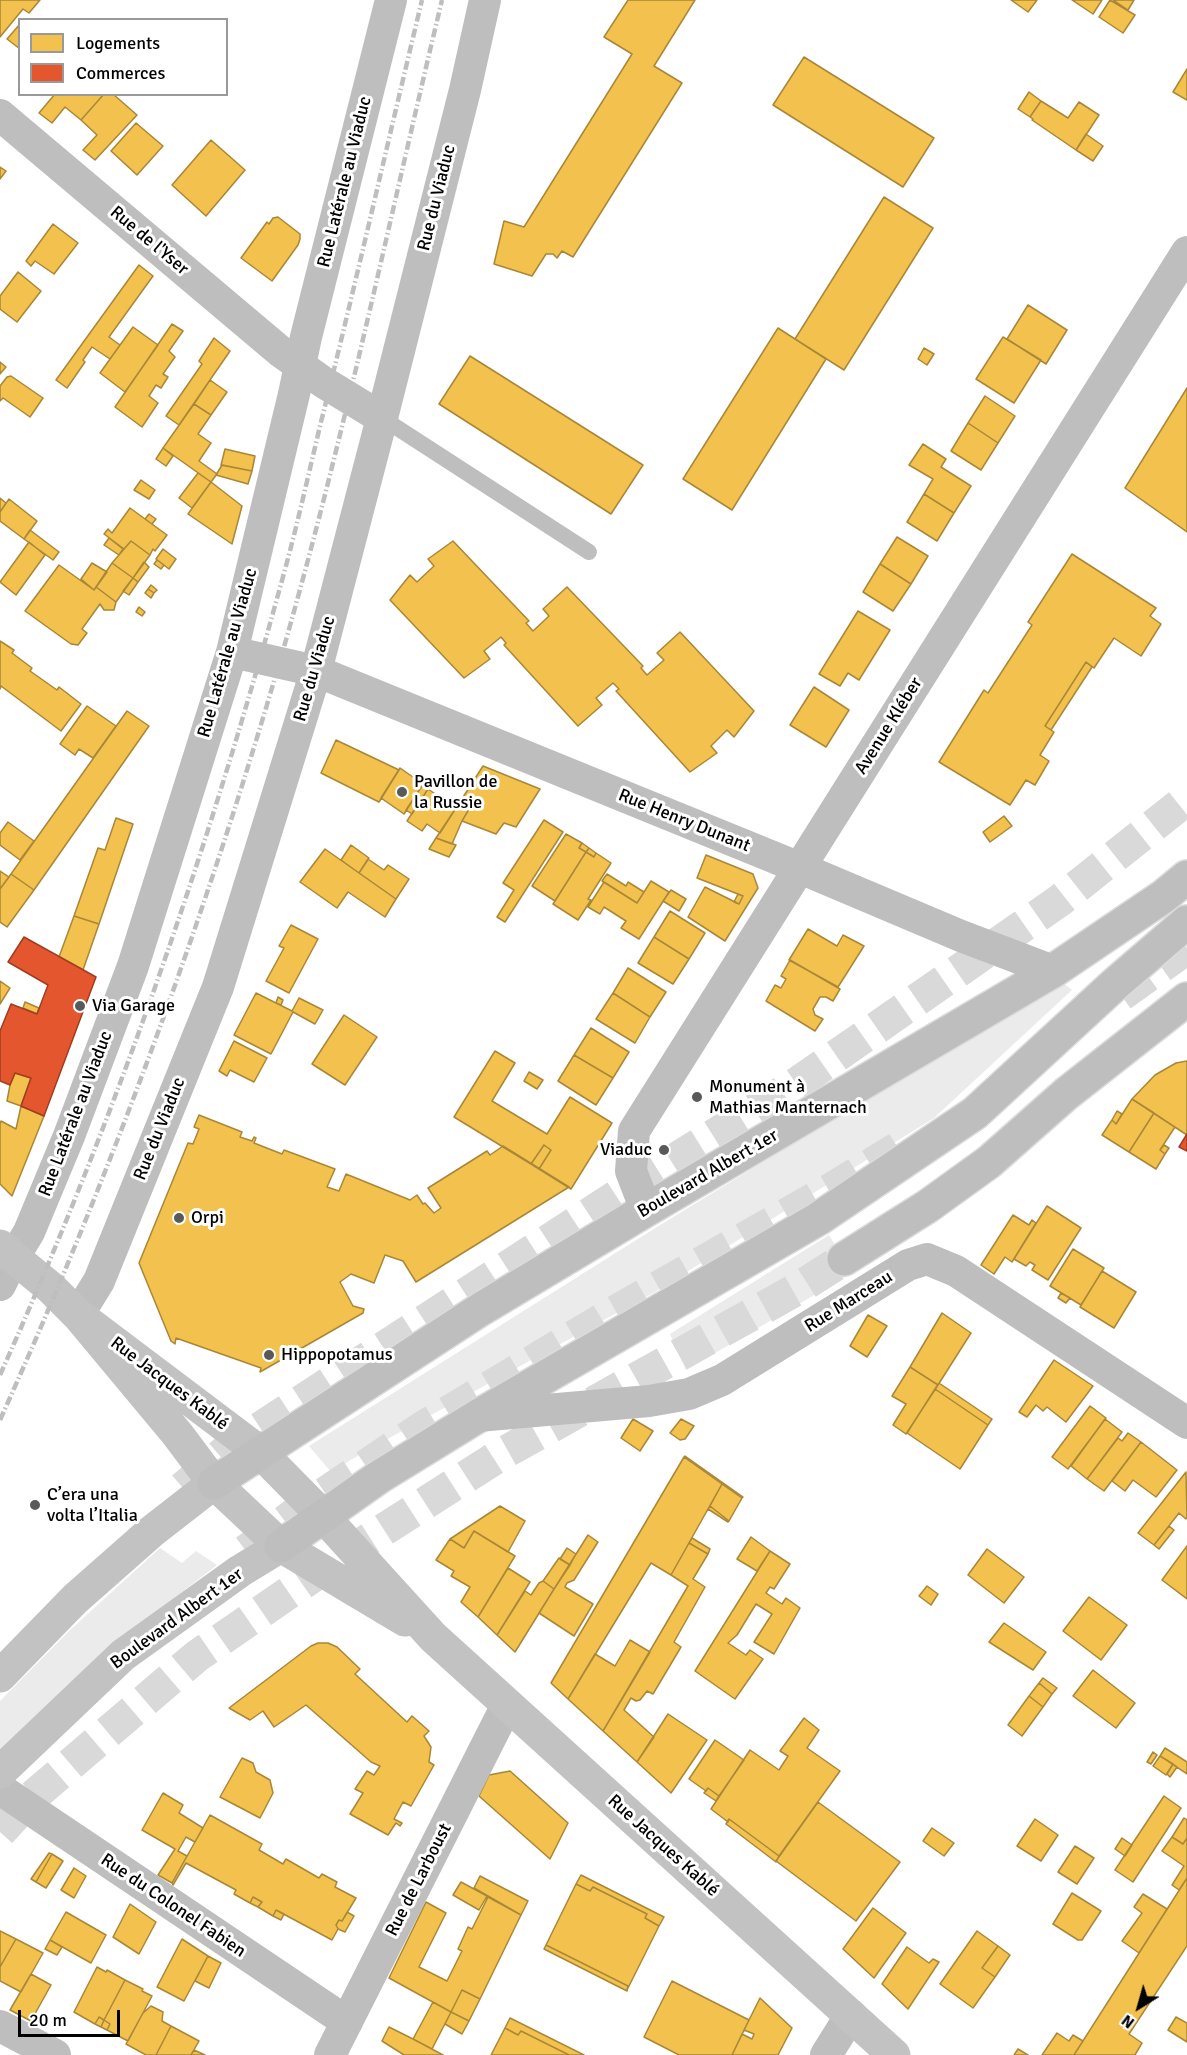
<!DOCTYPE html>
<html>
<head>
<meta charset="utf-8">
<style>
	body { margin:0 }
	#map { position:relative; width:1187px; height:2055px; overflow:hidden; background:#fff; font-family:Signika,sans-serif }
	canvas { display:block }
	.legend { position:absolute; left:18px; top:18px; width:210px; height:78px; box-sizing:border-box; background:#fff; border:2px solid #999; margin:0; padding:8px 10px; list-style:none; font-size:18px; color:#000 }
	.legend li { display:flex; align-items:center; gap:12px; height:30px }
	.legend b { width:30px; border:2px solid #999 }
	.north { position:absolute; left:1109px; top:1977px; width:60px; height:60px; -webkit-text-stroke:4px #fff; paint-order:stroke; rotate:217deg; font-size:16px; font-weight:700; line-height:24px; text-align:center; color:#000 }
	.north::after { content:''; display:block; margin:auto; width:21px; height:27px; background:#000; clip-path:polygon(50% 0,100% 100%,50% 72%,0 100%) }
	.scale { position:absolute; left:18px; top:2010px; width:102px; height:27px; box-sizing:border-box; border:3px solid #000; border-top:0; padding-left:8px; font-size:18px; line-height:21px; white-space:nowrap; color:#000; -webkit-text-stroke:4px #fff; paint-order:stroke }
</style>
</head>
<body>
<div id="map">
<canvas width="1187" height="2055"></canvas>
<ul class="legend">
<li><b style="height:16px;background:#f2c14e"></b>Logements</li>
<li><b style="height:16px;background:#e4572e"></b>Commerces</li>
</ul>
<div class="north">N</div>
<div class="scale">20 m</div>
</div>
<script>
const context = document.querySelector('canvas').getContext('2d');
context.lineJoin = 'round';
function fillPath(path, color) {
  context.fillStyle = color;
  context.fill(path, 'evenodd');
}
function stroke(path, color, width, dash) {
  context.strokeStyle = color;
  context.lineWidth = width;
  context.lineCap = dash ? 'butt' : 'round';
  context.setLineDash(dash || []);
  context.stroke(path);
}
function label(font, color, halo, rows, align = 'center') {
  context.font = font + ' Signika,sans-serif';
  context.lineWidth = 6;
  context.setLineDash([]);
  context.textBaseline = 'middle';
  context.strokeStyle = halo;
  context.fillStyle = color;
  for (const [text, x, y, turn = 0] of rows) {
    context.save();
    context.translate(x, y);
    context.rotate((+turn || 0) * Math.PI / 180);
    context.textAlign = isNaN(turn) ? turn : align;
    if (halo) context.strokeText(text, 0, 0);
    context.fillText(text, 0, 0);
    context.restore();
  }
}
fillPath(new Path2D(`
	M1061,981L1072,990L934,1118L653,1293L364,1452L331,1472L309,1446L660,1225Z
	M829,1235L852,1273L686,1370L670,1334Z
	M160,1548L182,1563L196,1551L217,1565L143,1622L0,1758V1701L68,1632Z`), '#ebebeb');
const homes = new Path2D(`
	M0,0H40L29,13L23,9L0,37Z
	M628,0H695L654,66L682,83L573,257L562,251L557,258L553,254H546L532,276L494,264L504,221L524,227L632,54L604,37Z
	M1011,0H1037L1028,12Z
	M1072,0H1102L1093,14Z
	M1110,0L1135,15L1123,33L1099,17Z
	M1113,0H1134L1128,10Z
	M20,24V49L7,39Z
	M804,57L934,138L903,187L773,105Z
	M1187,69V100L1173,92Z
	M1029,92L1041,101L1030,117L1018,109Z
	M55,94H104L81,120L65,107L52,123L39,113Z
	M104,94H113L137,115L95,160L83,150L97,135L81,120Z
	M1041,101L1068,118L1079,102L1099,115L1076,150L1032,120L1033,119L1030,117Z
	M136,123L163,146L137,175L111,151Z
	M1086,134L1103,146L1093,161L1076,150Z
	M211,140L245,170L206,216L172,185Z
	M0,167L6,171L0,179Z
	M884,197L933,228L844,370L795,339Z
	M278,217L300,234V239L298,245L272,281L241,258L267,222L269,224L273,218Z
	M53,224L78,243L54,274L35,261L31,266L26,261Z
	M139,265L153,276L109,337L120,345L110,359L92,347L83,360L85,362L67,388L56,380Z
	M18,272L41,291L17,322L0,309V296Z
	M1028,305L1067,330L1046,364L1007,339Z
	M172,324L183,331L169,351L175,357L163,374L168,377L161,388L156,385L149,396L158,403L142,427L115,407Z
	M133,327L158,345L125,392L100,373Z
	M778,328L826,359L732,510L683,479Z
	M1003,337L1041,360L1014,403L976,379Z
	M214,338L230,351L179,425L166,416L202,364L199,361Z
	M924,348L934,354L927,365L918,359Z
	M470,356L643,465L611,514L439,404Z
	M0,362L6,367L0,374Z
	M11,376L43,398L30,417L3,398L0,401V386L7,377Z
	M210,380L227,392L211,415L194,404Z
	M1187,388V532L1125,488Z
	M985,396L1015,416L998,443L968,423Z
	M194,404L211,415L198,434L211,443L199,461L217,474L211,482L163,448Z
	M968,423L998,443L981,470L951,451Z
	M923,444L946,459L941,467L971,486L954,513L924,494L933,479L909,465Z
	M163,448L173,456L166,466L156,459Z
	M225,449L255,456L252,471L221,465Z
	M222,465L252,471L248,484L216,475Z
	M198,473L211,482L192,508L179,498Z
	M141,480L155,490L149,499L134,490Z
	M211,482L242,506L232,544L188,514Z
	M924,494L954,513L937,541L907,522Z
	M0,498L6,503L0,512Z
	M9,499L37,521L24,539L0,521V512Z
	M130,508L167,535L155,551L153,549L150,555L131,541L124,549L104,534L108,529L112,533Z
	M149,514L156,519L152,524L145,519Z
	M30,530L59,552L53,560L24,539Z
	M897,537L928,556L911,584L880,564Z
	M109,538L123,549L119,555L104,545Z
	M131,541L150,555L133,578L112,563Z
	M453,541L529,621L526,623L533,631L549,616L543,609L567,587L643,666L641,668L647,675L664,660L657,653L680,632L754,711L734,737L727,730L711,746L717,753L690,772L616,691L619,689L613,683L596,698L602,705L578,726L504,645L506,643L501,637L484,651L490,659L464,678L390,600L410,575L417,582L434,566L428,559Z
	M29,542L45,555L16,595L0,582Z
	M163,549L176,559L169,569L156,559Z
	M1072,554L1156,608L1150,616L1161,624L1141,656L1114,638L1094,668L1086,662L1045,726L1054,732L1040,755L1049,761L1035,785L1026,780L1010,805L939,762L984,690L988,693L1032,625L1028,622Z
	M157,560L164,565L161,569L154,564Z
	M144,562L149,567L138,582L133,578Z
	M92,563L107,572L94,590L81,579Z
	M112,563L133,578L116,602L96,587Z
	M880,564L911,584L893,611L863,592Z
	M59,565L94,590L96,587L116,602L114,610H104L100,604L82,629L87,633L78,645L71,644L25,611Z
	M133,578L138,582L129,595L123,591Z
	M151,585L157,590L154,593L148,589Z
	M148,589L154,593L151,598L145,593Z
	M139,607L145,612L142,616L136,612Z
	M858,611L890,630L859,680L848,673L840,686L819,674Z
	M0,641L14,650L12,653L32,668L30,671L57,690L59,687L81,704L61,731L1,686L0,689Z
	M1086,662L1092,667L1051,730L1045,726Z
	M814,687L849,710L826,747L790,725Z
	M87,706L116,726L93,758L79,749L75,755L60,744Z
	M127,711L149,726L34,890L11,874Z
	M336,740L399,770L379,802L321,773Z
	M483,766L540,789L516,827L504,823L496,834L462,821L469,809L458,805Z
	M400,768L423,784L404,814L381,798Z
	M422,786L428,789L412,814L406,810Z
	M428,789L456,808L440,833L427,824L422,831L407,821Z
	M458,805L469,809L462,821L452,844L436,838Z
	M1004,816L1012,826L990,842L983,832Z
	M116,818L133,824L99,924L74,916L98,848L105,850Z
	M544,820L563,832L505,922L497,917L514,890L503,883Z
	M8,822L34,841L20,860L0,845V833Z
	M566,834L582,843L579,848L586,852L555,901L532,886Z
	M436,838L456,845L449,857L429,849Z
	M582,843L589,848L586,852L579,848Z
	M351,845L369,858L359,873L341,860Z
	M589,848L596,853L594,857L586,852Z
	M325,849L396,899L385,917L348,892L337,908L300,882Z
	M586,852L594,857L596,853L611,863L588,899L591,900L578,920L553,904Z
	M706,855L753,874L758,888L725,941L688,917L705,887L739,904L743,896L697,878Z
	M368,859L384,870L388,865L409,879L396,899L359,873Z
	M0,871L9,877L0,889Z
	M11,874L34,890L7,927L0,922V889Z
	M607,874L626,886L628,882L644,892L637,903L602,881Z
	M651,881L669,892L639,939L621,928L626,921L604,907L600,914L588,907L604,882L637,903Z
	M671,890L686,899L679,911L663,901Z
	M738,894L743,896L739,904L734,902Z
	M670,911L705,933L689,959L654,937Z
	M74,916L99,924L83,970L59,957Z
	M291,925L318,939L289,993L266,981L284,948L279,946Z
	M808,929L837,946L843,935L864,946L838,987L789,960Z
	M654,937L689,959L673,984L638,963Z
	M790,960L840,989L833,1001L826,997H820L813,1009L815,1015L823,1019L815,1031L766,1001L775,985L781,988L786,979L781,976Z
	M628,968L666,992L650,1017L613,993Z
	M0,981L10,988L0,1004Z
	M256,993L292,1011L299,998L323,1010L315,1024L293,1012L271,1054L234,1035Z
	M613,993L650,1017L635,1043L596,1019Z
	M278,997L283,1000L281,1005L276,1003Z
	M25,1002L39,1008L37,1014L23,1008Z
	M344,1015L377,1037L345,1085L312,1064Z
	M591,1028L629,1052L613,1078L574,1055Z
	M234,1041L267,1058L254,1082L230,1070L227,1076L219,1071Z
	M495,1051L515,1063L492,1101L547,1134L570,1097L612,1123L571,1189L539,1169L551,1150L544,1145L531,1164L454,1117Z
	M574,1055L613,1078L596,1105L558,1081Z
	M1187,1061V1135L1132,1099L1155,1075L1176,1063Z
	M529,1072L543,1080L537,1089L524,1081Z
	M15,1073L31,1078L21,1106L7,1101L10,1085Z
	M1132,1099L1154,1113L1129,1152L1102,1135L1112,1120L1116,1124Z
	M21,1106L44,1116L12,1196L0,1184V1124L1,1121L16,1129Z
	M1117,1111L1122,1114L1116,1124L1112,1120Z
	M1154,1113L1175,1127L1160,1150L1165,1154L1156,1169L1129,1152Z
	M199,1115L242,1132L240,1137L252,1141L254,1137L256,1138L254,1143L282,1154L284,1150L335,1169L327,1187L339,1191L346,1174L410,1200L417,1195L423,1204L425,1203L434,1213L441,1208L428,1188L487,1151L490,1155L503,1146L569,1187L416,1282L403,1261L385,1255L374,1283L351,1274L340,1282L353,1306L364,1309L363,1313L260,1372L261,1368L176,1338L175,1344L171,1341L139,1263L188,1143L193,1144L199,1129L194,1127Z
	M544,1145L551,1150L539,1169L531,1164Z
	M1164,1145L1169,1148L1165,1154L1160,1150Z
	M1047,1206L1081,1228L1048,1280L1032,1270L1035,1265L1030,1262L1026,1266L1014,1259Z
	M1013,1215L1029,1225L1032,1220L1036,1223L1012,1262L1005,1257L994,1274L981,1265Z
	M1073,1249L1104,1268L1081,1305L1050,1286Z
	M1102,1271L1136,1292L1114,1328L1080,1307Z
	M1061,1293L1070,1298L1066,1303L1058,1298Z
	M942,1313L971,1333L938,1385L910,1367Z
	M868,1315L887,1326L867,1357L850,1346Z
	M1054,1360L1093,1386L1066,1422L1047,1407L1043,1411L1036,1405L1027,1417L1019,1412Z
	M910,1367L938,1385L906,1434L893,1425L906,1404L892,1396Z
	M939,1383L992,1419L988,1425L935,1389Z
	M935,1389L988,1425L960,1469L907,1433Z
	M1090,1406L1106,1418L1068,1469L1052,1457Z
	M633,1419L653,1431L640,1451L621,1438Z
	M681,1419L694,1426L685,1439L680,1440L670,1433Z
	M1105,1419L1122,1432L1087,1479L1071,1466Z
	M1128,1433L1141,1442L1104,1491L1087,1479L1118,1438L1122,1441Z
	M1141,1442L1177,1470L1156,1497L1133,1480L1125,1491L1112,1481Z
	M685,1456L743,1497L742,1498L684,1457Z
	M684,1457L722,1484L671,1575L651,1563L568,1699L551,1683Z
	M1186,1472L1187,1517L1186,1519L1179,1513L1154,1545L1138,1533Z
	M722,1484L742,1498L729,1521L710,1506Z
	M500,1506L525,1521L508,1552L474,1531L464,1548L450,1539Z
	M710,1506L729,1521L728,1522L708,1509Z
	M1169,1526L1174,1530L1159,1549L1154,1545Z
	M474,1531L515,1556L478,1617L461,1602L470,1587L451,1576L454,1571L436,1560L450,1539L464,1548Z
	M588,1535L598,1542L574,1580L567,1583L565,1587L593,1604L574,1636L539,1613Z
	M751,1537L770,1551L757,1571L737,1559Z
	M692,1538L710,1549L708,1554L689,1543Z
	M689,1543L708,1554L693,1579L705,1587L674,1642L681,1647L653,1694L647,1691L640,1700L636,1701L631,1698L624,1710L654,1737L637,1762L603,1731L688,1586L671,1575Z
	M1187,1546V1599L1162,1580Z
	M567,1548L576,1554L570,1565L560,1559Z
	M987,1549L1024,1577L1004,1603L968,1575Z
	M770,1551L790,1564L774,1589L770,1587L766,1593L782,1604L786,1598L800,1608L774,1654L754,1642L772,1614L756,1604L737,1635L728,1643L746,1655L750,1650L763,1659L735,1699L695,1671Z
	M559,1558L570,1565L554,1589L543,1581Z
	M508,1568L530,1582L497,1635L478,1617Z
	M543,1581L554,1589L515,1652L497,1635L525,1591L531,1595L539,1583Z
	M927,1586L938,1594L931,1605L919,1596Z
	M1089,1597L1127,1625L1101,1660L1063,1631Z
	M1004,1623L1046,1652L1033,1670L989,1642Z
	M630,1640L650,1652L603,1731L568,1699L595,1654L615,1666Z
	M318,1643H328L337,1647L360,1669L355,1674L407,1722L412,1716L429,1731L424,1736L431,1747L429,1762L434,1765L411,1806L403,1802L394,1819L402,1823L400,1826L396,1823L388,1835L350,1814L363,1793L355,1789L367,1771L374,1775L380,1766L371,1762L306,1705L274,1727L263,1711L250,1720L229,1708L311,1646Z
	M1093,1670L1135,1703L1116,1728L1073,1696Z
	M1043,1678L1057,1688L1052,1694L1039,1683Z
	M1039,1683L1052,1694L1043,1707L1029,1696Z
	M1029,1696L1043,1707L1022,1736L1008,1725Z
	M668,1714L707,1740L671,1793L637,1762Z
	M804,1718L819,1730L807,1748L840,1771L779,1856L729,1819L728,1822L711,1809L750,1750L779,1770L788,1756L780,1751Z
	M715,1740L744,1760L719,1796L708,1788L706,1791L689,1779Z
	M1165,1748L1187,1762V1774L1160,1756Z
	M1153,1752L1157,1755L1151,1764L1147,1762Z
	M1160,1756L1173,1764L1166,1775L1153,1766Z
	M242,1758L253,1763L256,1772L270,1780L273,1793L260,1818L220,1797Z
	M1173,1764L1177,1767L1170,1777L1167,1774Z
	M510,1771L568,1823L550,1859L479,1796L489,1775Z
	M708,1788L719,1796L716,1801L704,1793Z
	M163,1793L183,1805L179,1813L203,1828L195,1842L186,1837L178,1851L187,1856L172,1883L158,1875L175,1849L142,1830Z
	M1164,1796L1181,1808L1133,1882L1115,1870Z
	M818,1802L900,1862L856,1921L776,1861Z
	M210,1815L262,1844L259,1850L283,1864L286,1859L319,1878L322,1874L337,1882L335,1887L356,1898L342,1921L339,1920L336,1925L338,1929L332,1940L276,1910L273,1916L258,1907L262,1902L253,1897L250,1903L234,1894L236,1890L186,1863L173,1885L172,1883Z
	M1184,1818L1187,1820V1838L1183,1844L1172,1837Z
	M729,1819L779,1856L776,1862L726,1824Z
	M1035,1819L1058,1835L1041,1861L1017,1846Z
	M932,1828L954,1843L944,1856L923,1841Z
	M1172,1837L1183,1844L1187,1838V1878L1179,1890L1172,1885L1184,1866L1162,1851Z
	M1122,1838L1132,1845L1125,1856L1115,1849Z
	M1075,1846L1094,1858L1077,1884L1058,1872Z
	M49,1853L52,1854L36,1882L31,1879Z
	M52,1854L63,1861L46,1888L36,1882Z
	M74,1868L86,1876L74,1898L61,1890Z
	M581,1875L664,1917L659,1926L645,1918L647,1914L593,1887L590,1891L576,1884Z
	M480,1876L528,1901L521,1915L474,1888Z
	M1187,1878V1946L1129,2034L1142,2043L1135,2055H1074Z
	M461,1882L487,1896L479,1910L453,1895Z
	M576,1884L590,1891L593,1887L647,1914L645,1918L659,1926L627,1990L628,1986L546,1945Z
	M1072,1893L1101,1911L1082,1940H1078L1053,1924Z
	M1143,1894L1167,1909L1139,1953L1122,1941L1142,1913L1134,1907Z
	M253,1897L262,1902L258,1907L250,1903Z
	M488,1897L521,1915L480,1999L462,1990L451,2012L389,1978L426,1902L446,1913L419,1967L447,1981L462,1951L458,1949L468,1927L472,1929Z
	M130,1904L156,1922L139,1954L113,1937Z
	M873,1908L906,1933L874,1978L843,1949Z
	M276,1910L284,1914L281,1920L273,1916Z
	M66,1912L106,1935L91,1963L50,1940Z
	M347,1912L354,1916L345,1932L338,1929L336,1925L339,1920L342,1921Z
	M0,1931L16,1939L0,1967Z
	M977,1931L998,1946L982,1968L995,1977L973,2008L940,1984Z
	M16,1939L43,1953L21,1992L0,1981V1967Z
	M182,1939L208,1956L184,2001L157,1987Z
	M50,1940L62,1947L57,1955L45,1949Z
	M546,1945L628,1986L627,1991L544,1949Z
	M998,1946L1010,1955L995,1977L982,1968Z
	M907,1947L929,1963L933,1959L939,1962L908,2009L882,1984Z
	M208,1956L221,1963L209,1988L195,1981Z
	M97,1967L106,1972L107,1970L125,1980L104,2020L99,2017L95,2024L74,2012Z
	M31,1974L51,1985L31,2021L10,2010Z
	M125,1980L143,1989L142,1991L152,1996L128,2041L107,2030L110,2024L104,2020Z
	M672,1981L749,2020L732,2055H679L644,2037Z
	M462,1990L480,1999L469,2021L451,2012Z
	M760,1998L792,2028L778,2055H732L742,2034L752,2039L754,2034L744,2030Z
	M433,2002L451,2012L432,2049L413,2039Z
	M151,2006L163,2012L162,2021L171,2026L156,2055H146L126,2044L143,2013Z
	M451,2012L469,2021L462,2034L445,2024Z
	M99,2017L104,2020L101,2027L95,2024Z
	M1176,2017L1187,2023V2042L1168,2030Z
	M510,2018L584,2055H569L521,2031L518,2035L505,2028Z
	M104,2020L110,2024L107,2030L101,2027Z
	M171,2026L199,2041L191,2055H156Z
	M389,2027L413,2039L443,2055H404L382,2041Z
	M505,2028L518,2035L521,2031L569,2055H491Z
	M1057,2033L1069,2041L1073,2035L1083,2041L1074,2055H1042Z
	M1018,2049L1028,2055H1014Z
	M194,2050L205,2055H191Z`);
fillPath(homes, '#f2c14e');
stroke(homes, '#a98737', 1.5);
const shops = new Path2D(`
	M24,937L96,977L44,1116L21,1106L31,1078L15,1073L10,1085L0,1081V1031L11,1004L37,1014L48,985L8,962Z
	M1187,1134V1151L1179,1147Z`);
fillPath(shops, '#e4572e');
stroke(shops, '#a03d20', 1.5);
stroke(new Path2D(`
	M1121,995L1187,948
	M183,1488L228,1449L623,1192L796,1084L1059,901L1187,799
	M246,1551L300,1510L425,1426L613,1313L833,1188L898,1148
	M0,1832L30,1799L197,1656L329,1565L500,1455L797,1289L844,1259`), '#d9d9d9', 33, [33, 16]);
const primary = new Path2D(`
	M214,1483L481,1309L646,1210L1053,971L1164,896L1187,877
	M281,1546L379,1477L478,1416L818,1219L975,1113L1114,985L1187,922`);
const highway = new Path2D(`
	M844,1259L928,1206L989,1162L1066,1094L1187,999`);
stroke(primary, '#dbdbdb', 36);
stroke(highway, '#dbdbdb', 36);
stroke(new Path2D(`
	M382,418L589,552`), '#bebebe', 16);
stroke(new Path2D(`
	M0,115L281,352L323,382L382,418
	M232,652L316,671L800,868L961,936L1053,971
	M646,1210L631,1171L634,1131L1187,252
	M0,1285L14,1257L29,1232L69,1136L133,966L232,652L294,394L306,337L391,0
	M78,1315L99,1281L218,987L316,671L382,418L465,90L485,0
	M478,1416L649,1401L689,1394L722,1380L908,1265L927,1259L956,1271L1187,1423
	M0,1789L347,2022
	M0,2026L55,2055
	M330,2055L507,1705
	M826,2055L851,2015`), '#bebebe', 32);
stroke(new Path2D(`
	M0,1246L51,1288L78,1315L178,1435L214,1483L281,1546L405,1620
	M78,1315L261,1453L323,1516L433,1637L894,2055
	M0,1676L75,1599L151,1532L214,1483
	M0,1772L123,1655L240,1571L281,1546`), '#c2c2c2', 33);
stroke(primary, '#bebebe', 33);
stroke(highway, '#bebebe', 33);
stroke(new Path2D(`
	M0,1375C115,1119 207,854 281,584C296,531 308,476 321,422C356,282 388,141 422,0
	M0,1420C106,1185 195,945 269,698C338,468 386,233 442,0`), '#bebebe', 4.5, [9, 3, 1.5, 3]);
for (const [x, y, r, color] of [
	[402,792,6,"#595959"],
	[80,1006,6,"#595959"],
	[697,1097,6,"#595959"],
	[664,1150,6,"#595959"],
	[179,1218,6,"#595959"],
	[269,1355,6,"#595959"],
	[35,1505,6,"#595959"]
]) {
  const dot = new Path2D();
  dot.arc(x, y, r, 0, 2 * Math.PI);
  context.fillStyle = color;
  context.fill(dot);
  stroke(dot, '#fff', 2);
}
label('18px', '#000', '#fff', [
	["Rue Latérale au Viaduc",345,182,-76],
	["Rue du Viaduc",437,198,-76],
	["Rue de l'Yser",149,241,40],
	["Rue Latérale au Viaduc",228,653,-74],
	["Rue du Viaduc",315,669,-74],
	["Avenue Kléber",889,726,-58],
	["Rue Henry Dunant",684,821,22],
	["Rue Latérale au Viaduc",76,1114,-69],
	["Rue du Viaduc",160,1129,-68],
	["Boulevard Albert 1er",708,1174,-30],
	["Rue Marceau",849,1302,-32],
	["Rue Jacques Kablé",169,1384,37],
	["Boulevard Albert 1er",177,1619,-36],
	["Rue Jacques Kablé",663,1846,42],
	["Rue de Larboust",419,1880,-63],
	["Rue du Colonel Fabien",173,1906,34]
]);
label('18px', '#000', '#fff', [
	["Pavillon de",414,782],
	["la Russie",414,803],
	["Via Garage",92,1006],
	["Monument à",709,1087],
	["Mathias Manternach",709,1108],
	["Viaduc",652,1150,"right"],
	["Orpi",191,1218],
	["Hippopotamus",281,1355],
	["C’era una",47,1495],
	["volta l’Italia",47,1516]
], 'left');
</script>
</body>
</html>
